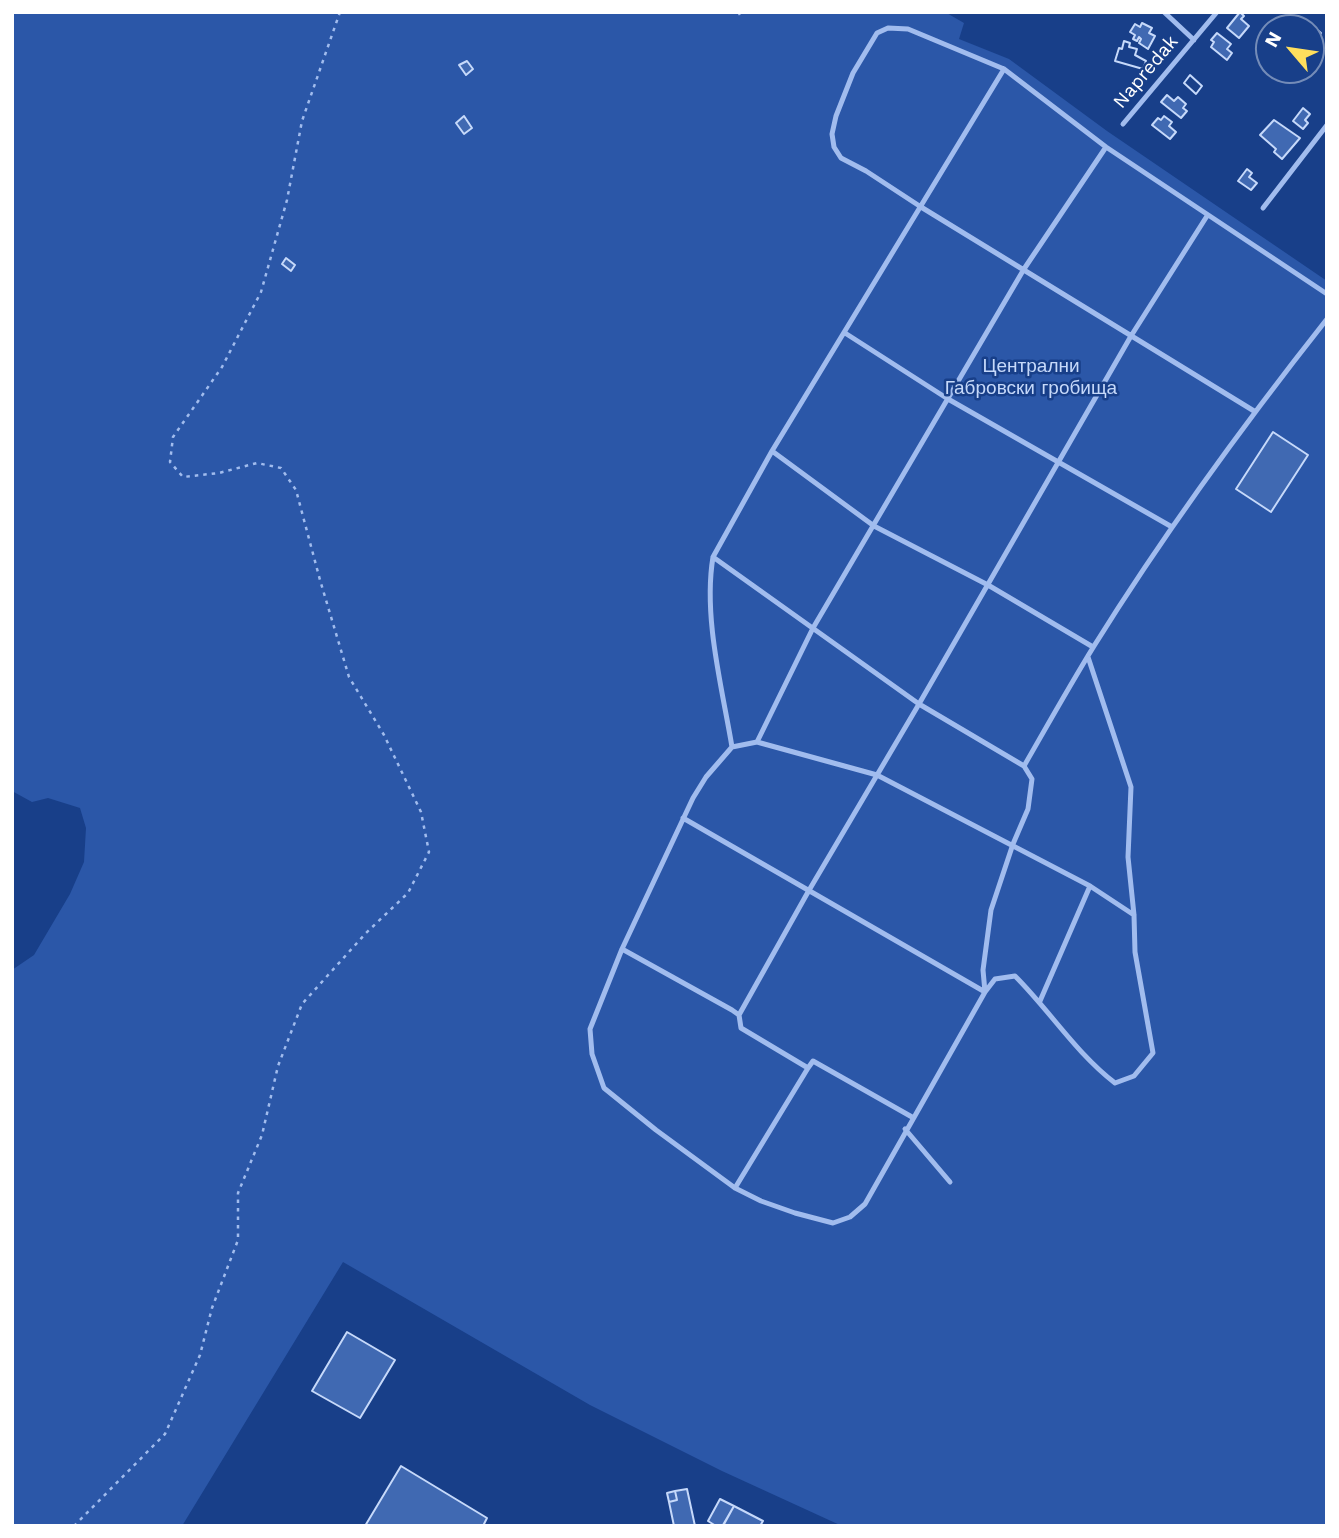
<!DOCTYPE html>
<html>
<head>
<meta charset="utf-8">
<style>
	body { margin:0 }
	#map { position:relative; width:1339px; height:1538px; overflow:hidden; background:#183f89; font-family:"Work Sans",sans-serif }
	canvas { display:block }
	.frame { position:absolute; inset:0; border:14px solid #fff; pointer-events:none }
	.north { position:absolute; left:1255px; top:14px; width:70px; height:70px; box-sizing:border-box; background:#183f89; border:2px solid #748cb8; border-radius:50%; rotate:299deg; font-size:19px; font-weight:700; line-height:28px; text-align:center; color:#fff }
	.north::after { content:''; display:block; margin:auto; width:24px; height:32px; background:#ffdf5d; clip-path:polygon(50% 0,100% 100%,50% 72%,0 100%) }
</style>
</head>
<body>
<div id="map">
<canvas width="1339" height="1538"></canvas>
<div class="frame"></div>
<div class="north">N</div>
</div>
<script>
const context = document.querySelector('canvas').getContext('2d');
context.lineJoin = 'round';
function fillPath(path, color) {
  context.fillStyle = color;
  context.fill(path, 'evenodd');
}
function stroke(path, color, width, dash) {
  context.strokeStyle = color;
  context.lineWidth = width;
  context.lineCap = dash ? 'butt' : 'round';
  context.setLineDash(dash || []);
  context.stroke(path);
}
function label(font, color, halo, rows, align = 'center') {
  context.font = font + ' "Work Sans",sans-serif';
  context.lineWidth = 5;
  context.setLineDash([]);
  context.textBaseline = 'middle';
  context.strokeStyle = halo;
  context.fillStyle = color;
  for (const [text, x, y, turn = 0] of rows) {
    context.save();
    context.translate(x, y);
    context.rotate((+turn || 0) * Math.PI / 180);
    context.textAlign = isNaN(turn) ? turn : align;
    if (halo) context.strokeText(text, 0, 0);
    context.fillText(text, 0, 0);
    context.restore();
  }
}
fillPath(new Path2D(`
	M12,12H945L964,23L959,39L1009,59L1107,131L1327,281V1526H842L722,1471L590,1405L343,1262L182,1526H12V970L34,955L70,894L84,862L86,828L80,808L48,798L32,802L12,791Z`), '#2b57a8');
const building = new Path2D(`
	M1240,12L1244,16L1241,19L1249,26L1239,38L1227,28Z
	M1304,19L1321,33L1315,40L1311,37V28L1298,27Z
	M1142,23L1152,28L1149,33L1155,36L1148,49L1139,43L1141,39L1139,37L1137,41L1133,39L1135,35L1130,32L1135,24L1140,27Z
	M1217,33L1231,44L1227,49L1232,53L1227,60L1211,47L1214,42L1211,40Z
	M1124,41L1130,43L1129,47L1137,49L1135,55L1146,61L1143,69L1115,61L1119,48L1122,49Z
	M1124,41L1130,43L1129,47L1137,49L1135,55L1146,61L1143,69L1115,61L1119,48L1122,49Z
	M467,61L473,69L466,75L459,65Z
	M1190,75L1202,86L1196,94L1184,83Z
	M1190,75L1202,86L1196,94L1184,83Z
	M1167,95L1174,101L1178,97L1186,104L1183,108L1187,111L1181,118L1161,102Z
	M1303,108L1310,114L1305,120L1308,123L1303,129L1293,121Z
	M464,116L472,128L464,134L456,123Z
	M1164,116L1172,122L1169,126L1176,132L1170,139L1152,125L1158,118L1161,120Z
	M1274,120L1300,138L1282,159L1274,152L1276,149L1260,135Z
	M1247,169L1252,173L1249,177L1257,183L1251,190L1238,181Z
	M286,258L295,265L291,271L282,264Z
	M1273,432L1308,455L1271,512L1236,489Z
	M347,1332L395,1360L360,1418L312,1391Z
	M401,1466L487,1518L483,1526H365Z
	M687,1489L695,1526H674L669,1502L677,1500L675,1491Z
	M675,1491L677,1500L669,1502L667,1493Z
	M720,1499L734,1506L723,1526H716L708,1521Z
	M734,1506L763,1521L760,1526L723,1525Z`);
fillPath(building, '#4069b2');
stroke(building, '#c6d9fa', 2);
stroke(new Path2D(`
	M738,12L740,15
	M74,1526L165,1434L200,1355L212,1308L238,1240V1193L262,1135L278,1066L302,1004L366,933L408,893L429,852L421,812L384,735L349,677L320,580L296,490L281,468L257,463L219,473L183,477L170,462L173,437L222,367L261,292L287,200L302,121L340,12`), '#a1bcee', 2.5, [3.5, 5]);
stroke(new Path2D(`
	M1164,12L1194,40
	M1123,124L1217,12
	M1263,208L1327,125
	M845,333L948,399L1172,527
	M1254,411L921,207L866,171L841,158L834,147L832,134L836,116L853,73L877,33L888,28L908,29L1004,69L1106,147L1327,294
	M772,451L874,526L988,585L1093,647
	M713,557L919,704L1024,766
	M757,742L813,628L1024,269L1106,147
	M732,747C722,687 703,617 713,557L772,451L1004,69
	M683,818L985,992L995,979L1015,976C1050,1011 1076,1053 1115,1083L1134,1076L1153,1053L1135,952L1134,915L1128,857L1131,787L1088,657
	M622,949L590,1029L592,1054L604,1088L656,1130L735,1188L761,1201L795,1213L833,1223L850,1217L865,1204L985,992L983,970L991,910L1013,844L1028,809L1032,779L1024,766C1047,726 1070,685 1094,646C1165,532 1244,424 1327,319
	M1040,1001L1090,886
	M739,1015L808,892L919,704L1131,336L1207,216
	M912,1117L813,1061L808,1068L741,1028L739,1015L732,1010L622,949L693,798L706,777L732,747L757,742L877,775L1090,886L1134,915
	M905,1129L950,1182
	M735,1188L808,1068`), '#a1bcee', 5);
label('19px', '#fff', '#183f89', [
	["Napredak",1146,72,-50]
]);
label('19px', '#c6d9fa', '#183f89', [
	["Централни",1031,366],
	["Габровски гробища",1031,388]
]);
</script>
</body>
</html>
